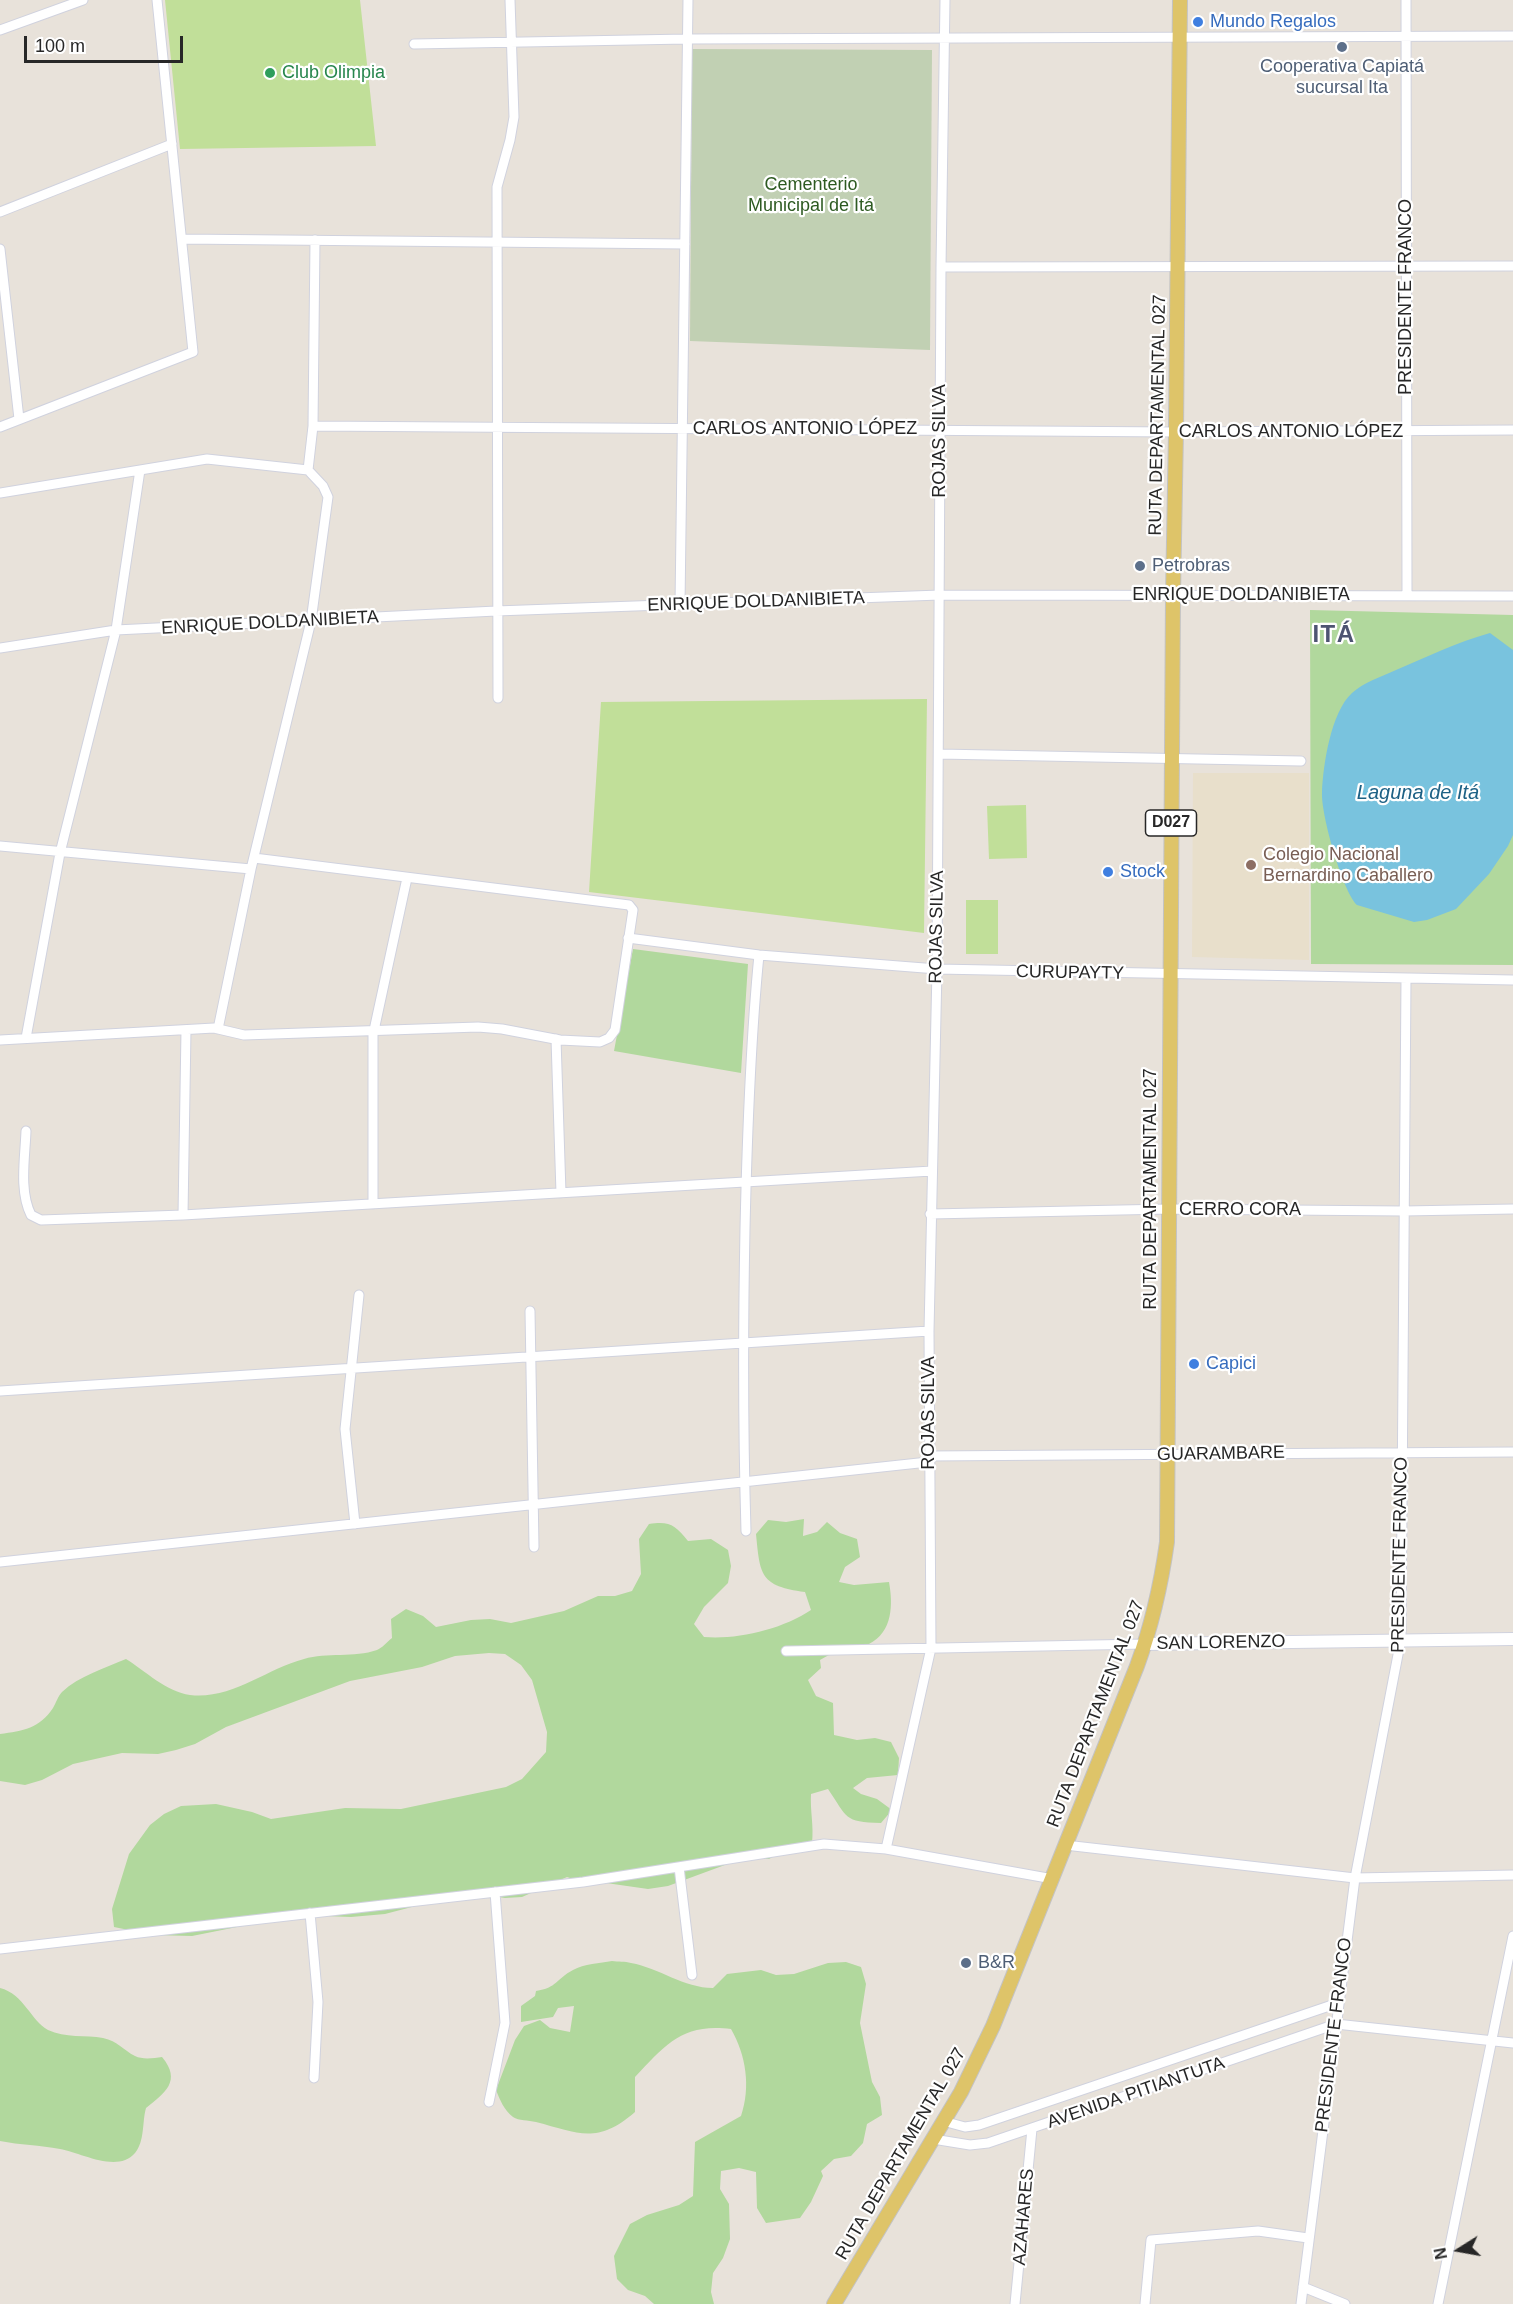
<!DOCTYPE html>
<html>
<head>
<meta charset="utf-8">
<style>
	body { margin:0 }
	#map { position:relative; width:1513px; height:2304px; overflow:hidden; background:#e8e2da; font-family:Helvetica,sans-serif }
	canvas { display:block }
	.north { position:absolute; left:1429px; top:2220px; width:60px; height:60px; -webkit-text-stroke:4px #fff; paint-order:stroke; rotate:259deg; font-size:16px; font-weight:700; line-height:24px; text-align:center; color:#272727 }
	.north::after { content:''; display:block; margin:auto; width:21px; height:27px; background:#272727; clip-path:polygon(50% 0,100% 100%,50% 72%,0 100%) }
	.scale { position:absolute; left:24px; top:36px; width:159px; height:27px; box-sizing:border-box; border:3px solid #272727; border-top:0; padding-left:8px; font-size:18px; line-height:21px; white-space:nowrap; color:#272727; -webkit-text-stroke:4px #fff; paint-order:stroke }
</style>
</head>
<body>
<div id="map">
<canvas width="1513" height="2304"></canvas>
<div class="north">N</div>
<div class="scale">100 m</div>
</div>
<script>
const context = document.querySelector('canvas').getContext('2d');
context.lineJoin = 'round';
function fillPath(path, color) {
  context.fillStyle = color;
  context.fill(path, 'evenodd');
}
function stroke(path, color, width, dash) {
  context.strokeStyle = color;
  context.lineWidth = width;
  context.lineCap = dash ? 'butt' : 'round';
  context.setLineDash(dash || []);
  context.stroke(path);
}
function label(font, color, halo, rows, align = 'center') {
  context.font = font + ' Helvetica,sans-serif';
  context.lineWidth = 4.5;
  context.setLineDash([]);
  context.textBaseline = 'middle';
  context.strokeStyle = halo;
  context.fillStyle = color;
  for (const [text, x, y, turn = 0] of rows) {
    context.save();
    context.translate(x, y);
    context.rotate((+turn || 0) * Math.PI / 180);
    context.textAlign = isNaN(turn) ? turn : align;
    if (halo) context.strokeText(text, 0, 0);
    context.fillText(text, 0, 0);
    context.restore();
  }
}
fillPath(new Path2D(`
	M1193,773H1309V960L1192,957Z`), '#e8dfcb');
fillPath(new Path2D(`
	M1310,610L1513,615V965L1311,964Z
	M633,949L748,964L741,1073L614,1051Z
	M804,1519L803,1536L817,1532L827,1522L840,1533L857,1539L860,1557L845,1567L839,1582L854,1585L889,1582C893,1604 893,1632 869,1644C860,1649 847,1648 837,1651C831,1653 826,1657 820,1660L821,1668L808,1680L816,1696L833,1703L834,1735L857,1740L875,1738L891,1742L899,1758L898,1775L867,1778L853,1788L861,1794L877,1799L892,1810L881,1823C843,1822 848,1818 828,1789L811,1794C810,1811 814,1826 812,1843L795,1845L769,1859L751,1858L733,1862L668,1886L648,1889L599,1882H583L567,1877L522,1897L505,1898L469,1892L385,1914L351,1917L297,1915L192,1936L153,1935L114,1927L112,1909L129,1854L150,1825L164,1814L181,1806L216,1804L252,1812L271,1819L345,1808L401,1809L506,1787L522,1779L546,1752L547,1732L532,1680L521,1665L505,1654L489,1653L455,1656L422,1667L350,1681L226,1727L195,1744L176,1750L158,1754L122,1753L73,1764L42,1780L25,1785L0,1781V1734C23,1731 40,1728 53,1708C56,1703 58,1696 62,1692C79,1676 105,1668 126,1659C145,1671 167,1692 190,1695C231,1700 266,1669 304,1659C327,1652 354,1658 377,1650C382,1648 387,1642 392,1638L391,1619L406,1609L423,1616L436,1627L471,1620L490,1619L511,1623L564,1611L598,1596H615L632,1591L641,1574L639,1539L649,1524C670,1521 675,1525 688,1541L711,1539L728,1550L731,1566L728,1583L704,1607L694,1624L704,1637C737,1640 783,1629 811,1610L805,1592C760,1586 760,1575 756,1534L768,1520L786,1522Z
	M612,1961C618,1962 625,1961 631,1963C659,1968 684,1988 713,1988L727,1974L761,1970L776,1975L794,1974L828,1963L846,1962L861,1967L866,1984L860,2023L872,2082L880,2097L882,2115L867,2124L863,2143L851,2156L834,2159L821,2171L823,2176L811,2202L800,2218L766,2223L757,2208L756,2172L739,2168L721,2171L720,2189L729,2204L730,2239L723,2258L713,2273L711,2292L714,2304H654L645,2296L628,2290L617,2279L614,2256L630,2224L647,2215L679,2205L693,2196L695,2142L741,2116C751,2087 746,2055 731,2029C683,2023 666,2044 635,2077V2112C597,2145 578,2133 536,2122C528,2120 519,2121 513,2117C504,2110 500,2100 496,2090L515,2040L524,2026L540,2020L550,2028L570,2032L574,2006L558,2008L553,2017L521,2022V2006L535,1996L536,1991C557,1988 556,1979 573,1970C584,1964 600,1963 612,1961Z
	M0,1988C24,1994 31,2021 48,2030C65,2038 86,2035 103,2038C118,2041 123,2050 135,2056C143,2060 154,2058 162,2057C182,2081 165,2093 146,2108C142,2122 145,2141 135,2153C117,2174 80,2152 60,2149C40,2145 20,2145 0,2141Z`), '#b1d89d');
fillPath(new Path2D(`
	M692,49L932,50L930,350L690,341Z`), '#c1d0b3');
fillPath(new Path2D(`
	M165,0H360L376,146L180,149Z
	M927,699L924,933L589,892L601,702Z
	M1026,805L1027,858L989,859L987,806Z
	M966,900H998V954H966Z`), '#c1df99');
fillPath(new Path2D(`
	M1490,633L1513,650V835L1508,846L1489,874L1456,909L1427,920L1414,922L1357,905C1342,890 1321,814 1322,793C1323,765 1331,712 1352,693C1364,682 1381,677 1396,670C1427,657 1457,642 1490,633Z`), '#79c3de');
const street = new Path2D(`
	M1406,0L1407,594
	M0,30L83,0
	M414,44L687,39L1513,36
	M0,212L172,144
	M182,239L685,244
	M0,249L19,419
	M941,267L1513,266
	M313,426L1176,432L1513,430
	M0,427L193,352L157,0
	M0,493L207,459L308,470L313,426L315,240
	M680,605L688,0
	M0,648L116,630L496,611L940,595L1513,596
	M498,698L497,187L510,140L514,117L510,0
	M939,754L1301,761
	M0,846L251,869
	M628,938L759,955L937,969L1513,980
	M218,1029L251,869L311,621L328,497L323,486L308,470
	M26,1038L60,853L116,630L140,470
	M556,1039L561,1193
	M0,1040L214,1028L244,1035L478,1027L502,1029L560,1040L600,1042L609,1038L615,1030L633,910L629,905L254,858
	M26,1131C25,1158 19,1191 31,1215L41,1220L183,1215L932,1171
	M373,1204V1035L407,878
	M930,1214L1169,1209L1404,1211L1513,1209
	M183,1215L186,1030
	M530,1311L534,1547
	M0,1391L929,1331
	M928,1456L1513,1452
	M355,1524L345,1429L359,1295
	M746,1531C743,1430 743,1330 745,1229C747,1138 750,1046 759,955
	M0,1562L928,1462
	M786,1651L1145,1644
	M1065,1845L1355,1878L1513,1875
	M886,1849L931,1648L929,1331L937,969L941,267L945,0
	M679,1867L692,1975
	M310,1913L318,2002L314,2078
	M0,1949L583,1882L824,1844L886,1849L1053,1879
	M489,2102L505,2023L495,1892
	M943,2121L965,2127L979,2125L1338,2003
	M933,2139L970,2145L988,2143L1336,2024L1513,2043
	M1303,2287L1345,2304
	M1015,2304L1032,2129
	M1145,2304L1151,2240L1258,2231L1308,2238
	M1301,2304L1355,1878L1401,1639L1406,979
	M1438,2304L1513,1936`);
const secondary = new Path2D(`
	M1145,1644L1513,1639`);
const primary = new Path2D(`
	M834,2304L961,2092L993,2026L1137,1666C1152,1625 1161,1585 1167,1542L1173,595L1176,432L1180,0`);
stroke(street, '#d0d2de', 11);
stroke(secondary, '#d0d2de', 14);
stroke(primary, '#c3c3c3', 16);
stroke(street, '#fff', 9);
stroke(secondary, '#fff', 12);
stroke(primary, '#dec469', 14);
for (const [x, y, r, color] of [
	[1198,22,6,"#3f7fe0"],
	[1342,47,6,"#5c6f8a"],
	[270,73,6,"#2e9e5b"],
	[1140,566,6,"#5c6f8a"],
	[1251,865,6,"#8d6e63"],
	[1108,872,6,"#3f7fe0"],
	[1194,1364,6,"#3f7fe0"],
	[966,1963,6,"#5c6f8a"]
]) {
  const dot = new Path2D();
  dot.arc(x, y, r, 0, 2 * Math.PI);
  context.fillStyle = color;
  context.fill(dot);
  stroke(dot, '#fff', 2);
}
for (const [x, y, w] of [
	[1171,823,51]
]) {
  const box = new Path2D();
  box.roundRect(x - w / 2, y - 13, w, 26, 4.5);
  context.fillStyle = '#fff';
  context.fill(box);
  stroke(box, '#272727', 1.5);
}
label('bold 16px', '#272727', null, [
	["D027",1171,823]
]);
label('18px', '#366cbe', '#fff', [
	["Mundo Regalos",1210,22],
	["Stock",1120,872],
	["Capici",1206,1364]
], 'left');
label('18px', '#4e5e75', '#fff', [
	["Cooperativa Capiatá",1342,67,"center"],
	["sucursal Ita",1342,88,"center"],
	["Petrobras",1152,566],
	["B&R",978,1963]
], 'left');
label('18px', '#27864d', '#fff', [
	["Club Olimpia",282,73]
], 'left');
label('18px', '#2d5a21', '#fff', [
	["Cementerio",811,185],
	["Municipal de Itá",811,206]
]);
label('18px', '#272727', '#fff', [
	["PRESIDENTE FRANCO",1406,297,-90],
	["RUTA DEPARTAMENTAL 027",1158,415,-89],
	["CARLOS ANTONIO LÓPEZ",805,429],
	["CARLOS ANTONIO LÓPEZ",1291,432],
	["ROJAS SILVA",940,441,-90],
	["ENRIQUE DOLDANIBIETA",1241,595],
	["ENRIQUE DOLDANIBIETA",756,602,-2],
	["ENRIQUE DOLDANIBIETA",270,623,-3],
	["ROJAS SILVA",937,927,-89],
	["CURUPAYTY",1070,973,1],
	["RUTA DEPARTAMENTAL 027",1151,1189,-90],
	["CERRO CORA",1240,1210],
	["ROJAS SILVA",929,1413,-90],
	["GUARAMBARE",1221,1454,-1],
	["PRESIDENTE FRANCO",1400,1555,-89],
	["SAN LORENZO",1221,1643,-1],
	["RUTA DEPARTAMENTAL 027",1096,1714,-69],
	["PRESIDENTE FRANCO",1334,2035,-83],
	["AVENIDA PITIANTUTA",1136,2093,-19],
	["RUTA DEPARTAMENTAL 027",901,2154,-60],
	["AZAHARES",1024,2217,-85]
]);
label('18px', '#785e54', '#fff', [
	["Colegio Nacional",1263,855],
	["Bernardino Caballero",1263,876]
], 'left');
label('italic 20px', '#1d6185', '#fff', [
	["Laguna de Itá",1418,793]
]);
context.letterSpacing = '1.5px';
label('bold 24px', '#4e5472', '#fff', [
	["ITÁ",1334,635]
]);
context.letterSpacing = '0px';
</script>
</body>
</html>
